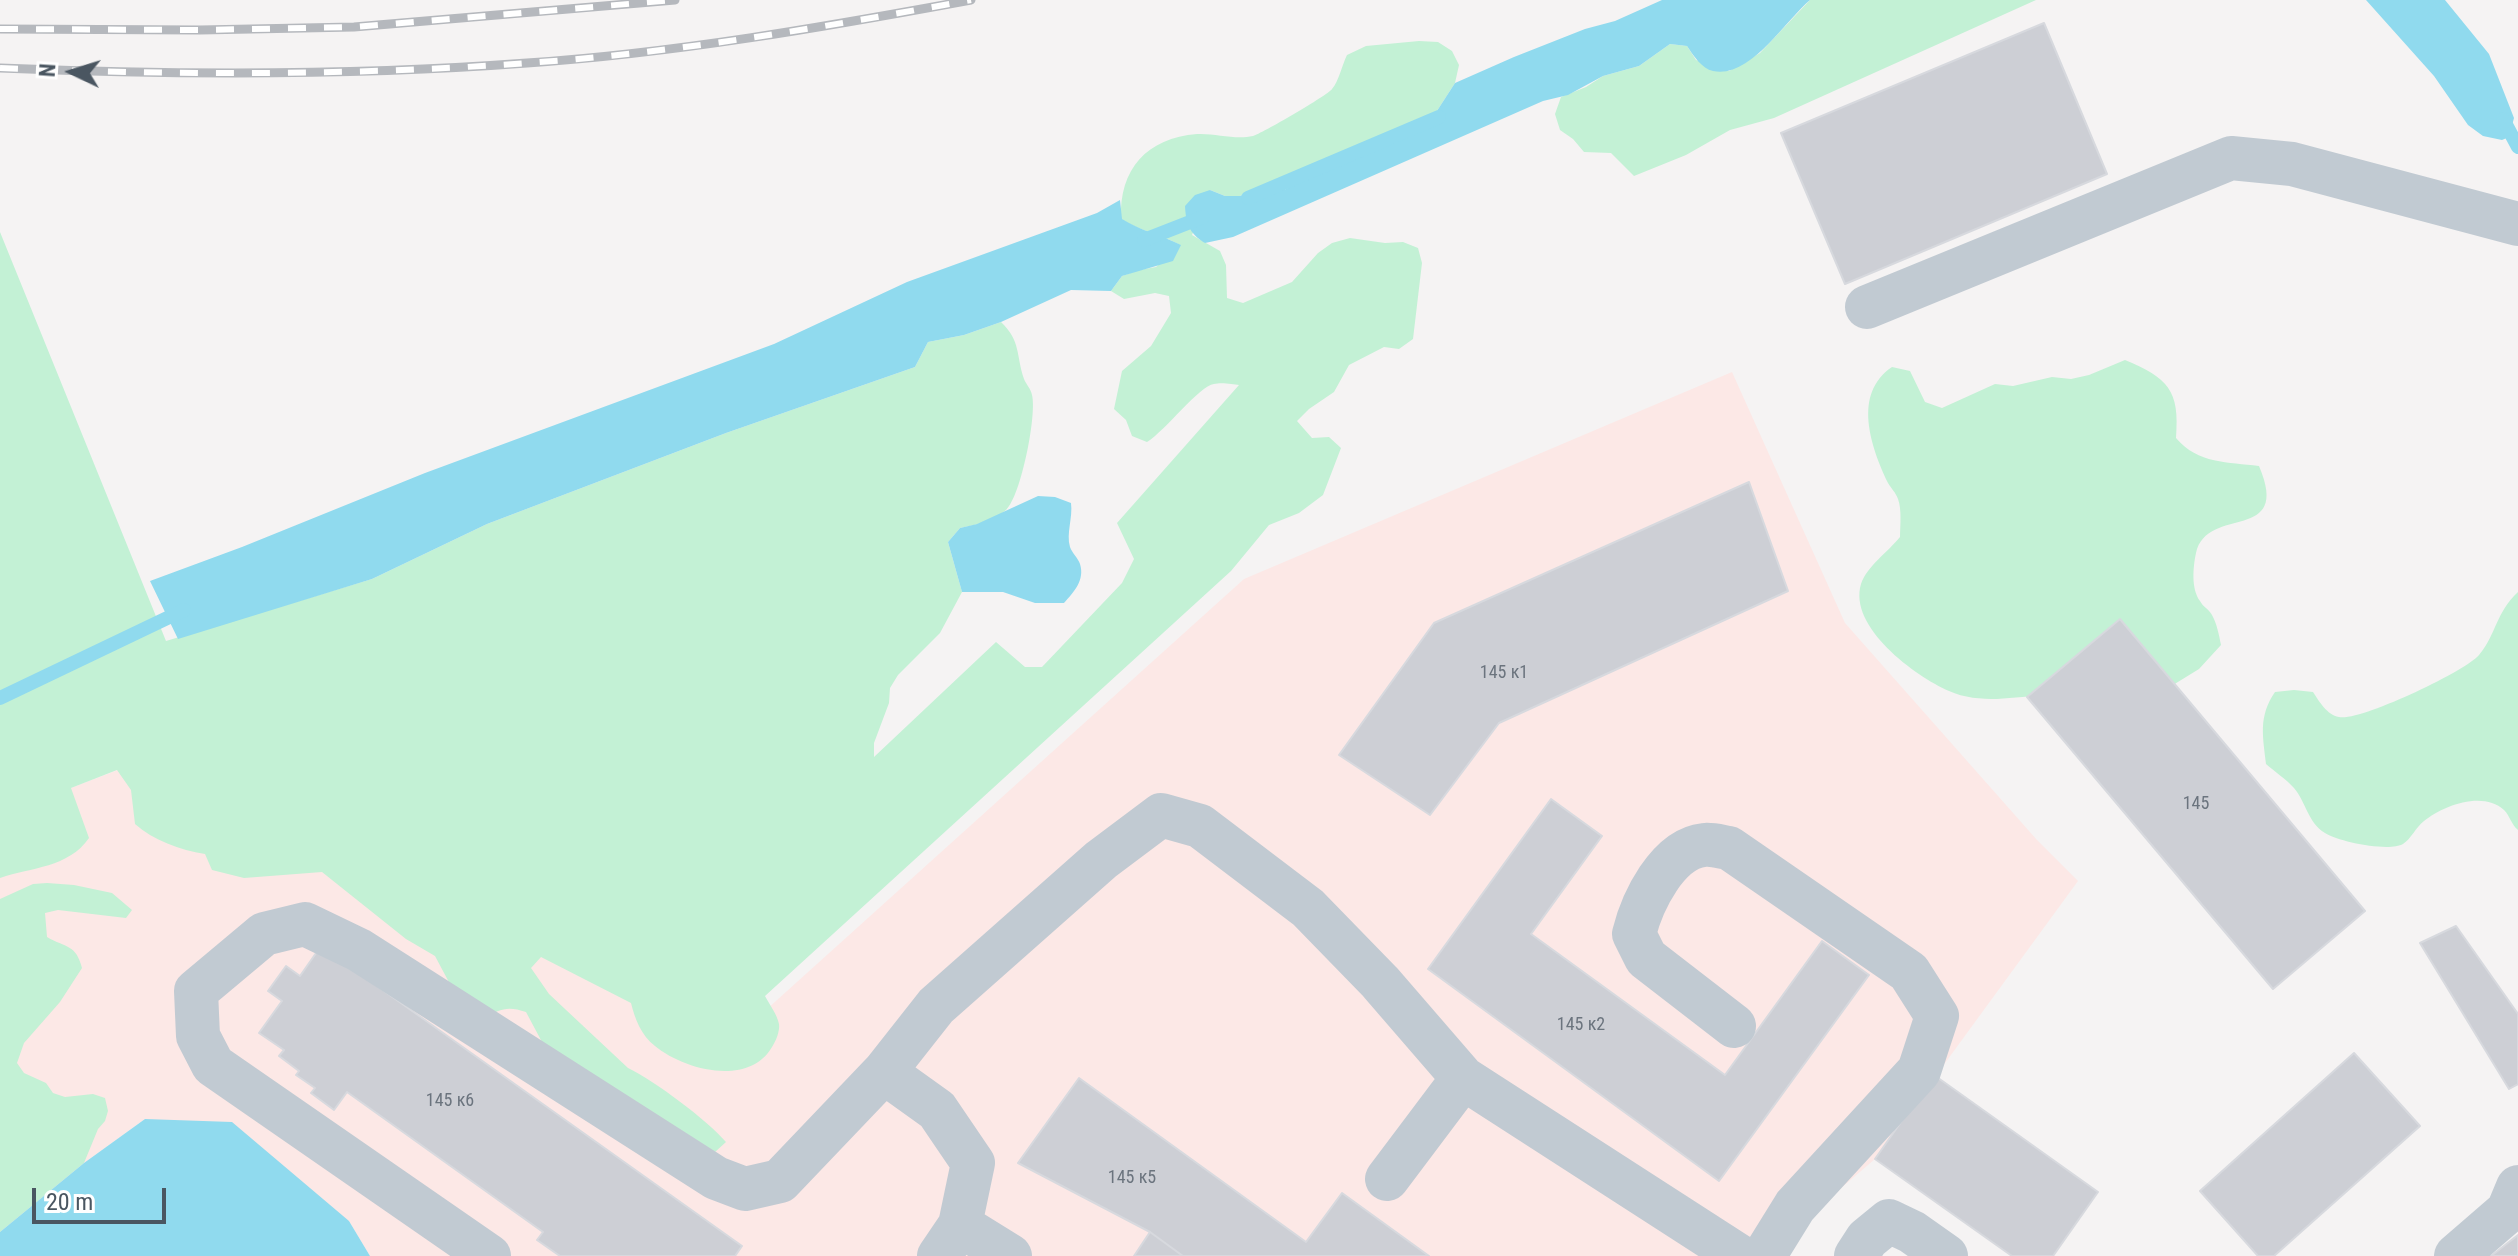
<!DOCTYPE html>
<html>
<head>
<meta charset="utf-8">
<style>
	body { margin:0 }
	#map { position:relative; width:2518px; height:1256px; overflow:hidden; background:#f5f3f3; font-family:"Roboto Condensed",sans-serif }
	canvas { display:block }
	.north { position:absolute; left:32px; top:32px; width:80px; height:80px; -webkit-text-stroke:6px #fff; paint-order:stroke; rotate:274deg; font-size:22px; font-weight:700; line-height:32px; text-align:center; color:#4a5661 }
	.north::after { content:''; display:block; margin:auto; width:28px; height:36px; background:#4a5661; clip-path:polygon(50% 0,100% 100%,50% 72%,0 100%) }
	.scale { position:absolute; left:32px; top:1188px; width:134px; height:36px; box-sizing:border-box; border:4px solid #4a5661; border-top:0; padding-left:10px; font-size:24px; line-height:28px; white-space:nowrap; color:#4a5661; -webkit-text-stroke:6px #fff; paint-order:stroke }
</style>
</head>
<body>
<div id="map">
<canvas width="2518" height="1256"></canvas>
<div class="north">N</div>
<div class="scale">20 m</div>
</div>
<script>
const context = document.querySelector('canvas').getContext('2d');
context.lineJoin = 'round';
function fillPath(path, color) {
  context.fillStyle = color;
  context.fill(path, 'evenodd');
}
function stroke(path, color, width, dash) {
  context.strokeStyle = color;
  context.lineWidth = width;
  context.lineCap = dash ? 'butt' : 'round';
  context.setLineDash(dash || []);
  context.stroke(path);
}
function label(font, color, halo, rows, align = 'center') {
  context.font = font + ' "Roboto Condensed",sans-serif';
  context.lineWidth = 6;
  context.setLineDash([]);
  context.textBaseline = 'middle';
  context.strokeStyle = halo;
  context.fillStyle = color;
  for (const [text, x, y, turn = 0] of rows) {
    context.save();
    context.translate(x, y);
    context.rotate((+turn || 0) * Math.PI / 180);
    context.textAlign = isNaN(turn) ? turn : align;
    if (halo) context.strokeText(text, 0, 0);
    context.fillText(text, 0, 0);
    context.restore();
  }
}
fillPath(new Path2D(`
	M1732,372L1845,623L2037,840L2078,881L1875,1159L1805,1219L1779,1256H370L349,1221L145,1119L84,1163L0,1232V815L144,760L726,1046L1244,579Z`), '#fce8e6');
fillPath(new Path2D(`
	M1810,0H2036L1774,118L1730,130L1686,155L1634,176L1611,153L1584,152L1573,139L1560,130L1555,114L1561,97L1586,87L1603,76L1639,66L1670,44L1687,46L1696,60L1729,71L1760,53Z
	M1419,41L1438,42L1452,51L1459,65L1455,83L1433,117L1408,135L1379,144L1366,154L1338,163L1284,190L1254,191L1240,196H1225L1210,190L1192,235L1220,251L1226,265L1227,298L1243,303L1292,282L1318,253L1332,243L1350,238L1385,243L1403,242L1418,248L1422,263L1413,339L1399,349L1384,347L1349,365L1334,392L1309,409L1297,421L1312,438L1329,437L1341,448L1323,495L1299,513L1269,525L1231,571L765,996C769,1004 777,1014 779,1024C780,1031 776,1041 772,1047C749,1087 684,1070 655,1046C641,1035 635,1019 631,1003L541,957L531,968L549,994L628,1068C655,1081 707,1120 726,1142L715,1152L542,1042L526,1012C509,1006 499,1008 485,1019L451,986L435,956L406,939L322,872L244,878L212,870L205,854C180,850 153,840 135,824L131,790L117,770L71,788L89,838C68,868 32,867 0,878V232L166,641L372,579L487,524L726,433L915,367L928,342L964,335L1001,322C1021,341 1016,355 1024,379C1026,384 1031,389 1032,395C1037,415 1021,496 1006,510C994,521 975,525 960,528L948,542L962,592L940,633L898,675L890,688L889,703L874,743V757L996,642L1025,667H1042L1122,583L1134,559L1117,523L1239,385C1233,384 1221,382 1214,384C1199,386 1166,430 1147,442L1132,436L1126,420L1114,409L1122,371L1151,346L1171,313L1169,296L1155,293L1124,299L1111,291L1122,276L1139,270L1156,267L1180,245C1161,234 1139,231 1121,219C1119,169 1147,138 1197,134C1215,133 1235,140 1253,136C1261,134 1328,95 1332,89C1339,81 1342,65 1347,55L1366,46Z
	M2125,360C2168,378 2180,390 2176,438C2198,464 2228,462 2259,466C2292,544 2207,504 2196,553C2193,567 2191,589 2200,601C2203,607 2209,609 2212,615C2217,624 2219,635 2221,645L2199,669L2173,685L1997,699C1981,699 1964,698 1949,691C1915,676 1848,627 1861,584C1867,566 1888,552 1900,537C1900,526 1902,510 1898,499C1896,493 1891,488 1888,483C1871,447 1852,394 1892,367L1910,371L1925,402L1942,408L1995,384L2013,386L2052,377L2071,379L2089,375Z
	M2518,592V830C2511,824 2510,816 2504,810C2483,790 2442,806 2424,821C2416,827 2411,839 2403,844C2389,852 2339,842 2325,833C2308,823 2306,802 2294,788C2286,779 2275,772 2266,764C2263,736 2258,717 2275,692L2294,690L2313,692C2319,701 2327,715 2339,717C2359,722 2466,671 2479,655C2497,633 2495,614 2518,592Z
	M47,883L74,885L112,893L132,910L126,918L58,910L45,913L47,937C66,948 76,944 82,968L60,1002L24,1043L17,1063L24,1073L46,1083L53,1093L65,1097L93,1094L105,1098L108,1111L105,1121L98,1129L84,1163L0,1232V899L33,884Z`), '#c3f1d5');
fillPath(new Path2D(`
	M1662,0H1810C1785,21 1750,79 1713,71C1702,69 1693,55 1687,46L1670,44L1639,66L1603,76L1568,95L1543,101L1233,237L1205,243C1189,233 1186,224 1185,206L1195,195L1210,190L1225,196H1240L1254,191L1284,190L1338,163L1366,154L1379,144L1408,135L1433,117L1455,83L1514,57L1585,29L1615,21Z
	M2366,0H2445L2489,54L2514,118L2509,137L2502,140L2483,136L2468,125L2434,76Z
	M1120,200L1122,219C1139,230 1161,235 1181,245L1173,261L1122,276L1111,291L1071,290L1001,322L964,335L928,342L915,367L726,433L487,524L372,579L178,639L150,581L242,547L425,473L774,344L907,282L1097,213Z
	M1038,496L1055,497L1071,503C1073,518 1066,533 1070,547C1072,553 1078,558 1080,564C1085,580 1074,592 1064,603H1035L1003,592H962L948,542L960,528L977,524Z
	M145,1119L232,1122L349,1221L370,1256H0V1232L84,1163Z`), '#90daee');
stroke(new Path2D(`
	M2503,119L2518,147
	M1248,198L1439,117
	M1144,240L1203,217
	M0,698L184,610`), '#90daee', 14);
const building = new Path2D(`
	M2044,23L2107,174L1845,284L1781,133Z
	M1749,482L1788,591L1499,723L1430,815L1339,755L1434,623Z
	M2120,619L2365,911L2273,989L2027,697Z
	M1551,799L1602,836L1531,934L1725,1075L1822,941L1869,975L1719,1181L1428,969Z
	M2456,926L2518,1014V1084L2509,1089L2420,943Z
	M321,946L742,1246L735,1256H560L537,1240L543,1232L347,1092L334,1110L311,1093L315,1088L296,1075L299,1071L279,1056L284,1050L259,1033L282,1001L268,991L286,966L300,976Z
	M2354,1053L2420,1126L2274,1256H2258L2200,1191Z
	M1934,1075L2098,1192L2053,1256H2012L1875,1159Z
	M1079,1078L1306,1242L1342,1193L1429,1256H1183L1150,1232L1018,1163Z
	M1150,1232L1183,1256H1134Z
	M2518,1235V1256H2490H2491Z`);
fillPath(building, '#cdcfd5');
stroke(building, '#d7d9de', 2);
stroke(new Path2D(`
	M1867,307L2231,158L2292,164L2518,224
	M1734,1026L1646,958L1634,934C1642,902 1667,849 1704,845C1712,844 1722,847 1729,848L1909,972L1937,1016L1919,1071L1795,1206L1764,1256
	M884,1072L937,1110L973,1163L960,1225
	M1387,1179L1463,1078L1739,1256
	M489,1256L213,1065L198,1036L196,991L264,934L305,924L359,950L716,1178L745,1189L780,1181L884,1072L936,1006L1101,860L1161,815L1200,826L1308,908L1380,982L1463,1078
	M939,1256L960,1225L1010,1256
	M1856,1256L1867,1239L1889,1221L1912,1232L1946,1256
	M2456,1256L2508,1211L2518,1187`), '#c1cad2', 44);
const rail = new Path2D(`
	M0,29L200,30L354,27L675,0
	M0,68C175,75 352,76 527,63C676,53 824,27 971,0`);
stroke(rail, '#b5b8bd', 9);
stroke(rail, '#fff', 6, [18]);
label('18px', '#6b747e', null, [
	["145 к1",1504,673],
	["145",2196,804],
	["145 к2",1581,1025],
	["145 к6",450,1101],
	["145 к5",1132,1178]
]);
</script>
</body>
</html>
